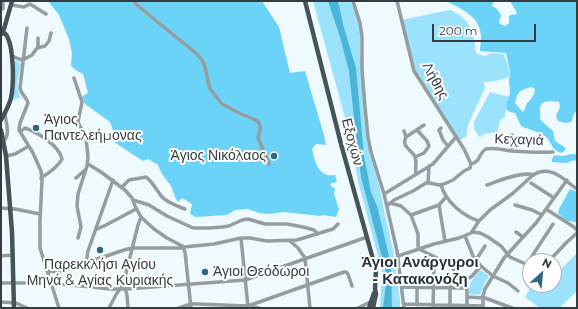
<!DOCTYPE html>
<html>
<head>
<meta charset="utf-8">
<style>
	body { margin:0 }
	#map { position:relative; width:578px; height:309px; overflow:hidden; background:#eefafe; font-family:Montserrat,sans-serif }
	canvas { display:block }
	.frame { position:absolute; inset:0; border:2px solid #343c3f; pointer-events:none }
	.north { position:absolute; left:522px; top:253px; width:40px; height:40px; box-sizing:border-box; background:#fff; border:1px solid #aeb1b2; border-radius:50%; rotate:27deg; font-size:11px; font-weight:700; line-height:16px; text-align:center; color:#343c3f }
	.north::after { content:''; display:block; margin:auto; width:14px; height:18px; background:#2a697f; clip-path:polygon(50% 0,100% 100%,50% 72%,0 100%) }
	.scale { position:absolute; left:432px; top:24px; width:104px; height:18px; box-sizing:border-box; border:2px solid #343c3f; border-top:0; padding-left:5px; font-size:12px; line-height:14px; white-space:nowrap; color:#343c3f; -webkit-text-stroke:3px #fff; paint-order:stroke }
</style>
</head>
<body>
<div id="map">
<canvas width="578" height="309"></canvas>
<div class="frame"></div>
<div class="north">N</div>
<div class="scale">200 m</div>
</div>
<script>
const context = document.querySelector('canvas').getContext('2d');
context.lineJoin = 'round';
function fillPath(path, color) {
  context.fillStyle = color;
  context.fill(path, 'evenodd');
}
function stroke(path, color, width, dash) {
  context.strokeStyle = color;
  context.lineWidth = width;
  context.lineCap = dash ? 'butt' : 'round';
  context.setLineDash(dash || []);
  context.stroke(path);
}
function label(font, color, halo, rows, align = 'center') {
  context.font = font + ' Montserrat,sans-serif';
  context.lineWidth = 4;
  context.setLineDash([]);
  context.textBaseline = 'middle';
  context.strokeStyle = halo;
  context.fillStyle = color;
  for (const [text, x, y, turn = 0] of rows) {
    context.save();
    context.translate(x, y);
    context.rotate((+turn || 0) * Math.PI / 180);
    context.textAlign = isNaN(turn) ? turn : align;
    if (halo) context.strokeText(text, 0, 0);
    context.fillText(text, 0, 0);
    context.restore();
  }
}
fillPath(new Path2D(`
	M313,1H352L359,25L360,35L361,70L364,113L366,134L370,154L380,189L384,210L393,250L400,300V308H380L382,271L359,185L344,114Z
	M451,10C454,12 459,14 462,17C472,25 475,41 476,53L484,56L492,53L503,54C507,61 510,69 509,77C500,80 493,82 484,82L485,88L468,125L466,137L460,140L427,89L415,69L402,20L444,11Z
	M15,61C17,60 20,62 21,65C19,74 14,89 21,97L13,100L15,85L14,65Z
	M490,92L509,97L507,102L505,117L501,119L497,132L484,134L480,137C475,132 473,129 474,122Z
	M577,253V291L559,308H540L525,297L532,285H535L539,287L540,285H554V276Z
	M481,270L489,276L485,283L480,295L469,294L470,283L479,271Z`), '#9be2fc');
fillPath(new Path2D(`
	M48,1H262L279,27L290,73L305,71L324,135L326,145L316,144L312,149C314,157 316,170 325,174C328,176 332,175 335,175L337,182L330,184L332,187L335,188L334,194L339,209L336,217L323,215L320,216L284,212L270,214L259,213L248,209L235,210L227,215L196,217L190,214L192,204L182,198L178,202L175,197L171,186L162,174L158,165L148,159L143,161L108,138L113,130L110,122L85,104L82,97L83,96L88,93L83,74L77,71L71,66L72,53L69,39L59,15Z
	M447,1H494L492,6L497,9L501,15L499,23L500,24L505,26L509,23V16L513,14L515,15L517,13L510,1H577V112H575L573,116L572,121C567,124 564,123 558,121L556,116L560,107L559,102C552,101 540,99 540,109C540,113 541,116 540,119L546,125L553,131L555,141L563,146L566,149L562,153C552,151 553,145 547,138C540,131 529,130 521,126L515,113L510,112L506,109L507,102L510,93L509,83L510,71L506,53L480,51C480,46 481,42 481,38C481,16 462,10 447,1ZM532,87L535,89C535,93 531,101 527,103L524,111L523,112L515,103C518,91 520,90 532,87Z
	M571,154H577V162L574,160L566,163L552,162C552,159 552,157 555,155L563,156Z
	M570,189L577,192V223C573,221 572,222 568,221C565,220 561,216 558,213L559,209Z`), '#6ad3f7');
fillPath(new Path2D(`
	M328,1H338L344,28L356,68L364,156L371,192L377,206L391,264L392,308H383L387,276L361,177L355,127L349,71L340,37Z`), '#4ab5d9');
stroke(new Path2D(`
	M3,1V9
	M134,1L136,4L154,19L197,54L202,60L205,67L208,82L210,89L222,104L241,114L256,120L259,123L260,126V130L258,138L269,164
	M353,1L360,23L362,37V70L365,107L368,137L371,152L384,194L397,251L404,308
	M397,1L414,71L464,149L471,164
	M11,5L24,7L30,4L46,14
	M27,28L20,88C21,95 27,97 28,103L20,123L19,130L33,153L41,171L42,180L40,221V248L59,308
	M38,38V48
	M12,56L19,59L23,60
	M23,60L32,55L37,48L45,46L49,41L51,33
	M74,78L82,102L78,122L86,138L88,157L87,166L78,194L77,206L81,227L78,238
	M441,128L439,130L443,140L448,146
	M404,131L406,137
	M20,132L25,128C37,132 59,145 62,159C58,167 49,173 41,178
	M406,137C401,148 412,149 415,157C417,162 415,168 416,173
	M406,137L424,125
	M3,142C11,134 6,124 5,114
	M511,151L512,135
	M6,156L15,154L29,146
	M415,157L424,153L429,146L427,141L417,130
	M88,164L101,172L125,190L132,198L135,206L141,217L154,229L167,238L184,247L214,244L241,238H250L267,241L297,240L333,229L338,224
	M76,178L86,169
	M428,183L429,166
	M531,183L554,198
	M441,185C446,202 463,216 479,221
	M487,185C498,181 522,171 534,175
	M122,187L129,180L146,177C153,182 156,190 162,197C168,203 177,206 185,209
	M384,194L433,164L456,137
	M133,200L149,205L167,216L193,228H210L222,227L229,226L242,220L248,219L265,224H287L303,227L314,230L318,234
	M390,203L401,206L411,215L418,234V246L419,249L437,258L447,262L455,271L458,279
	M439,205L445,241
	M515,205L532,210L542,215
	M387,206L394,200L413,191L426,183H430L439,185L444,184L453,180L464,171L470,168L471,164C481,162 479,152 486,149C494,147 504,150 512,151C526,152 540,153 553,152
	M1,208L15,209L40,214
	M546,209L574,227L577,230
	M411,215L439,205L446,197
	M97,229L106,225L136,209
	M472,232L480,233L488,237L501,246L510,257L530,266
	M516,232L523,237
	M465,236L473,256L481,266L493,276L508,283L518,291
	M241,238L248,307
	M290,241L298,248L305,258L310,308
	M183,247L185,252L191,308
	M1,256L13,255
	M398,256L434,244L459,238L471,233L479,221L490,210L512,194L533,175C551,164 564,180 577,189
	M476,260L485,246
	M549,261L567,242L577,233
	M88,263L87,257L88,251L113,180
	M527,264L538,247L553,224
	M47,271L59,272
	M433,278H469L471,277L481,266
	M1,283H51L111,289H126L245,280L367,237
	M57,284L59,272L124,250L132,248H183
	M402,287L467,288
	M125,288L127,295L128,308
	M467,297L485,298L512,308
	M1,302L16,303L27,308
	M404,304L483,306
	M417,305V287
	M248,306L344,272H346L348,274L352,286
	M109,308L117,293L123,285L138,225L141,217
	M179,308L191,304H197L248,306L259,308
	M358,308L372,301
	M433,308L434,268L437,258
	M450,308V278
	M467,308V279
	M483,308V296L485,289L504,258L536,223L567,180`), '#959da0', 3.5);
stroke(new Path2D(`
	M305,1L341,144L376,270L375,289L376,294L373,308
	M2,34L4,29L12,1
	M1,120C5,113 9,106 11,98C14,84 14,49 7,36C6,34 5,34 3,32
	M1,130L6,156L12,232L14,308
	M369,308L374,293`), '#46545a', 4.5);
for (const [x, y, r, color] of [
	[36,128,4,"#2a697f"],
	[274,156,4,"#2a697f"],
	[100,250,4,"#2a697f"],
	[205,272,4,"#2a697f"]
]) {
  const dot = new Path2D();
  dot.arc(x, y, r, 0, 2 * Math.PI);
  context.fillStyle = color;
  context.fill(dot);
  stroke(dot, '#fff', 1.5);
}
label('14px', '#343c3f', '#fff', [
	["Λήθης",435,81,61],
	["Κεχαγιά",519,140,2],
	["Εξοχών",352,142,75]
]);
label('14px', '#343c3f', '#fff', [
	["Άγιος",44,120],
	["Παντελεήμονας",44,136],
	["Άγιος Νικόλαος",266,156,"right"],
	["Παρεκκλήσι Αγίου",100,265,"center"],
	["Μηνά & Αγίας Κυριακής",100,281,"center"],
	["Άγιοι Θεόδωροι",213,272]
], 'left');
label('bold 15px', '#233339', '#fff', [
	["Άγιοι Ανάργυροι",420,263],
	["- Κατακονόζη",420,280]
]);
</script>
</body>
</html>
